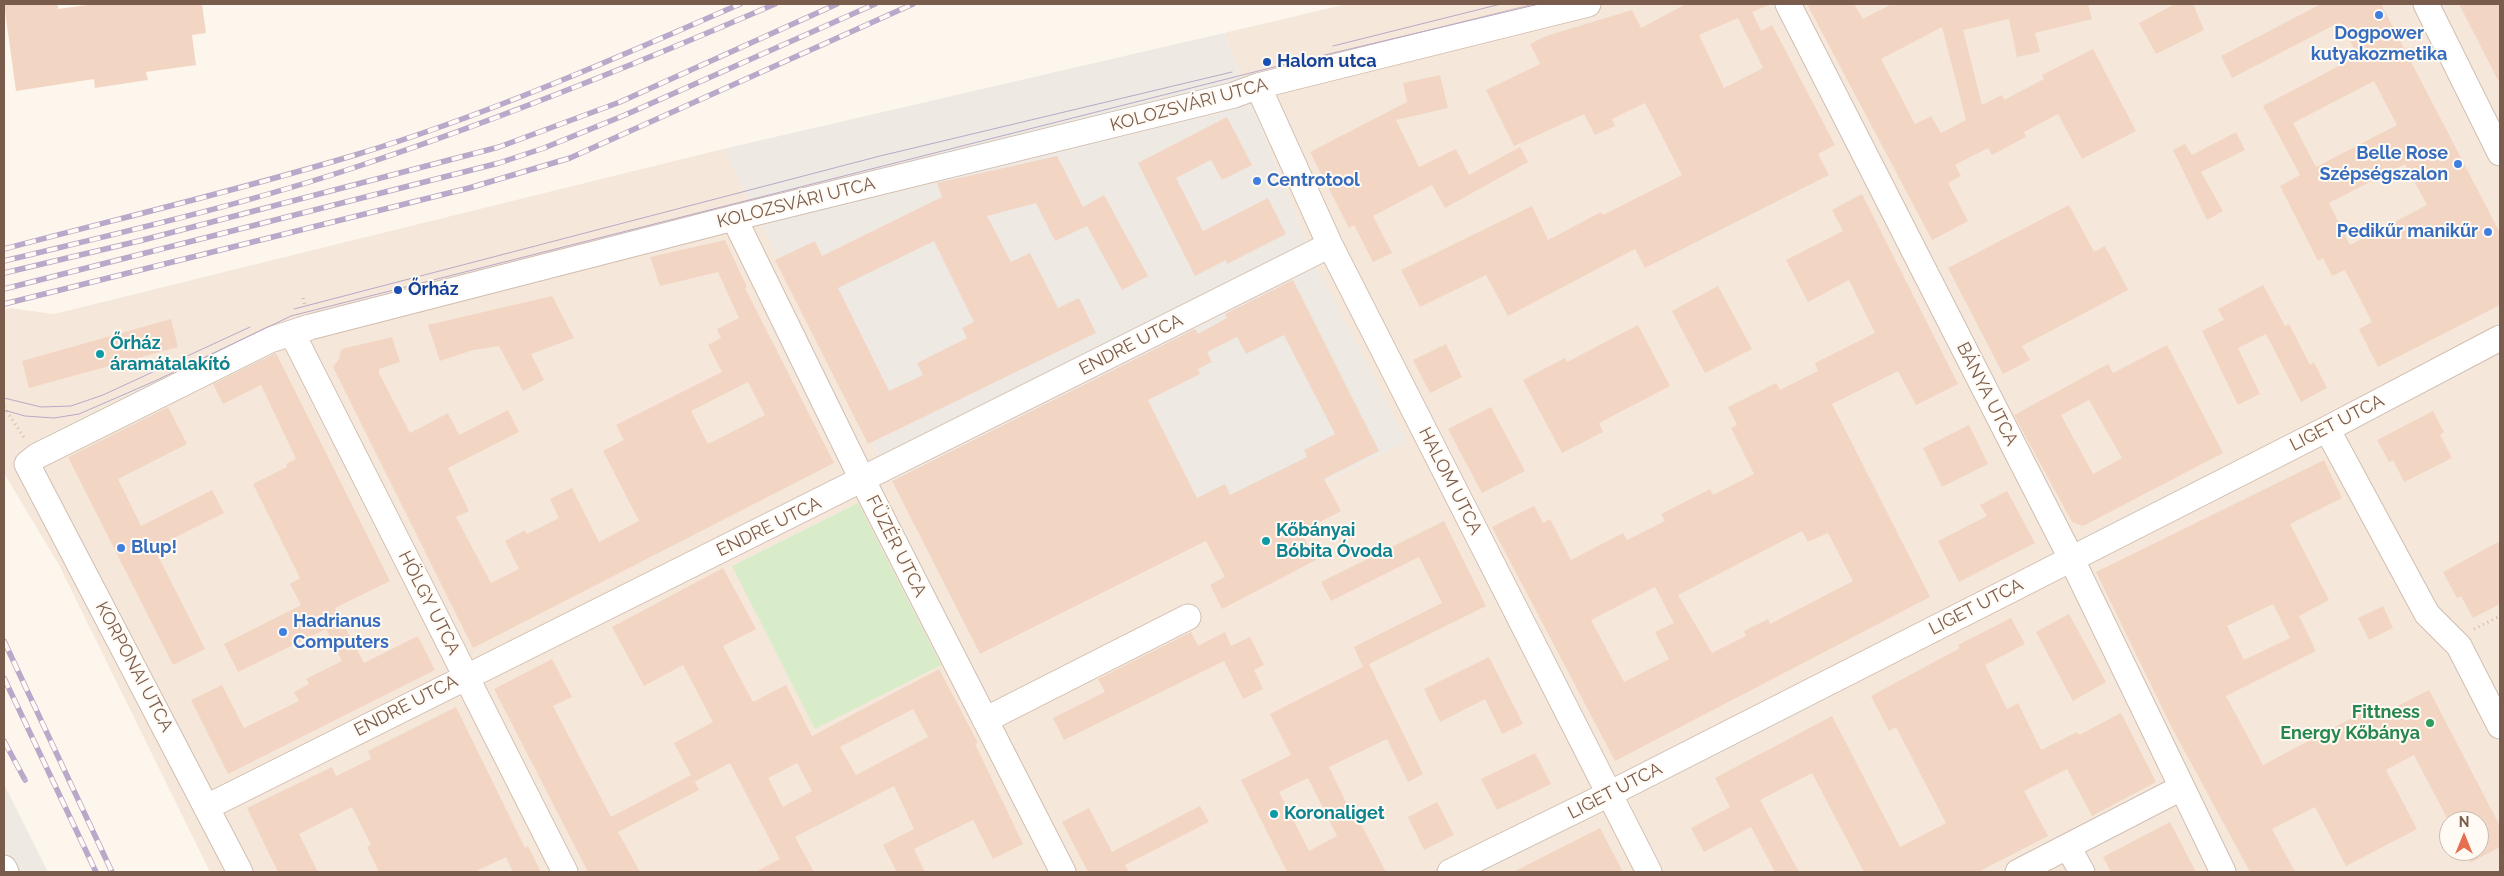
<!DOCTYPE html>
<html>
<head>
<meta charset="utf-8">
<style>
	body { margin:0 }
	#map { position:relative; width:2504px; height:876px; overflow:hidden; background:#fdf6ec; font-family:Raleway,sans-serif }
	canvas { display:block }
	.frame { position:absolute; inset:0; border:5px solid #7a5c4d; pointer-events:none }
	.north { position:absolute; left:2439px; top:811px; width:50px; height:50px; box-sizing:border-box; background:#fffaf3; border:1px solid #cabbb1; border-radius:50%; rotate:0deg; font-size:14px; font-weight:700; line-height:20px; text-align:center; color:#7a5c4d }
	.north::after { content:''; display:block; margin:auto; width:18px; height:22px; background:#e76f51; clip-path:polygon(50% 0,100% 100%,50% 72%,0 100%) }
</style>
</head>
<body>
<div id="map">
<canvas width="2504" height="876"></canvas>
<div class="frame"></div>
<div class="north">N</div>
</div>
<script>
const context = document.querySelector('canvas').getContext('2d');
context.lineJoin = 'round';
function fillPath(path, color) {
  context.fillStyle = color;
  context.fill(path, 'evenodd');
}
function stroke(path, color, width, dash) {
  context.strokeStyle = color;
  context.lineWidth = width;
  context.lineCap = dash ? 'butt' : 'round';
  context.setLineDash(dash || []);
  context.stroke(path);
}
function label(font, color, halo, rows, align = 'center') {
  context.font = font + ' Raleway,sans-serif';
  context.lineWidth = 4;
  context.setLineDash([]);
  context.textBaseline = 'middle';
  context.strokeStyle = halo;
  context.fillStyle = color;
  for (const [text, x, y, turn = 0] of rows) {
    context.save();
    context.translate(x, y);
    context.rotate((+turn || 0) * Math.PI / 180);
    context.textAlign = isNaN(turn) ? turn : align;
    if (halo) context.strokeText(text, 0, 0);
    context.fillText(text, 0, 0);
    context.restore();
  }
}
fillPath(new Path2D(`
	M1347,4H2500V872H210L59,565L4,473V310L10,308L54,314L723,149L980,654L1407,441L1316,266L1224,33ZM2449,821H2479V851H2449Z`), '#f5e8da');
fillPath(new Path2D(`
	M1224,33L1316,266L1407,441L980,654L723,149Z
	M4,784L48,872H4Z`), '#efe9e4');
fillPath(new Path2D(`
	M858,503L941,665L815,729L732,566Z`), '#d8ecc9');
fillPath(new Path2D(`
	M4,4H58V9L95,4H202L206,33L192,35L196,65L146,72L148,80L95,88L94,79L16,91Z
	M1686,4H1771L1752,12L1761,31L1772,25L1835,145L1818,154L1829,175L1645,268L1635,249L1508,316L1486,275L1420,307L1401,270L1532,206L1548,240L1601,212L1603,215L1682,175L1645,103L1612,119L1615,126L1595,135L1584,114L1514,146L1486,90L1540,64L1530,44L1546,36L1632,10L1641,28ZM1738,18L1763,68L1724,88L1699,35Z
	M1807,4H1854L1863,19L1892,4H2088L2092,19L2035,33L2040,52L2017,57L2009,19L1963,30L1982,105L2002,95L2004,100L2044,79L2042,75L2093,49L2136,131L2082,159L2058,114L2024,132L2026,137L1992,155L1988,148L1955,165L1961,176L1948,183L1968,221L1932,240ZM1942,27L1966,120L1941,133L1931,116L1915,124L1881,59Z
	M2175,4H2193L2204,30L2156,54L2139,23Z
	M2321,4H2381L2500,233V305L2378,367L2359,329L2372,322L2345,270L2332,276L2323,258L2318,261L2280,186L2300,175L2263,106L2358,56L2340,22L2232,78L2221,56ZM2374,81L2397,125L2316,167L2293,123ZM2405,164L2427,205L2350,245L2329,203Z
	M2459,4H2500V84Z
	M1440,75L1448,108L1396,120L1419,167L1456,149L1469,175L1520,147L1528,162L1445,208L1432,185L1373,216L1392,253L1373,262L1354,225L1349,228L1310,152L1407,102L1403,83Z
	M1227,117L1252,165L1222,180L1211,160L1176,178L1203,231L1268,198L1286,234L1227,264L1226,260L1195,276L1138,163Z
	M2236,132L2245,150L2201,172L2223,211L2207,220L2173,150L2185,144L2192,155Z
	M1057,156L1083,207L1104,195L1148,276L1122,290L1087,226L1055,241L1036,203L987,216L1011,262L1030,253L1058,308L1079,298L1096,333L868,444L775,260L815,241L822,256L942,197L937,183ZM934,241L974,322L962,328L967,338L917,363L923,375L889,391L838,288Z
	M1862,194L1958,384L1916,405L1898,371L1832,404L1930,597L1615,761L1492,527L1534,506L1543,523L1550,519L1571,560L1623,533L1627,540L1665,521L1661,514L1710,489L1713,495L1754,474L1731,428L1737,425L1728,407L1776,383L1780,390L1818,371L1815,363L1875,333L1849,280L1808,302L1786,260L1843,231L1832,210ZM1802,531L1808,542L1828,533L1853,581L1770,624L1768,619L1744,631L1746,636L1712,653L1678,595ZM1655,587L1674,623L1655,632L1669,659L1624,682L1591,620Z
	M2069,205L2094,252L2105,246L2128,290L2022,346L2030,360L2003,374L1948,268Z
	M725,240L747,287L745,288L834,463L473,648L333,367L339,359L341,349L392,337L400,362L379,369V373L410,433L448,413L459,435L508,410L519,432L448,468L469,511L456,517L491,583L519,569L505,541L525,530L527,534L559,518L550,499L572,488L599,542L639,521L603,451L624,440L616,425L722,372L708,345L721,338L717,329L739,318L718,272L660,286L650,257ZM748,382L765,415L708,444L691,411Z
	M1293,280L1379,451L1324,479L1341,511L1301,532L1316,560L1222,609L1210,585L1225,577L1206,541L980,654L892,481L1195,329L1198,334L1227,318L1225,314ZM1284,335L1335,434L1304,450L1307,457L1230,495L1225,484L1197,498L1148,400L1200,374L1198,369L1212,362L1207,352L1237,337L1246,354Z
	M2263,285L2285,326L2289,324L2310,365L2314,362L2327,388L2301,402L2266,334L2238,348L2260,394L2238,405L2202,331L2224,320L2218,309Z
	M1718,286L1752,349L1705,373L1672,311Z
	M552,296L574,338L531,354L544,380L523,391L499,346L473,350L440,361L428,325Z
	M171,319L178,347L29,388L22,361Z
	M1638,325L1670,386L1599,423L1603,432L1562,453L1523,380L1565,358L1567,362Z
	M1446,344L1462,377L1430,393L1413,360Z
	M2167,345L2223,453L2083,526L2072,522L2014,415L2108,364L2113,373ZM2089,400L2122,458L2093,474L2061,415Z
	M276,353L390,581L335,608L364,663L418,636L435,670L228,774L191,700L222,685L244,728L299,701L294,692L309,684L306,679L342,661L326,629L238,672L224,644L301,605L290,584L300,578L253,484L287,467L286,464L296,459L261,385L223,404L213,384Z
	M168,407L187,444L118,479L141,526L212,490L224,513L154,548L205,649L173,665L68,457Z
	M1491,407L1525,471L1482,493L1448,429Z
	M2433,411L2444,432L2440,435L2452,458L2404,482L2393,460L2389,462L2377,440Z
	M1969,425L1988,464L1942,487L1923,448Z
	M2324,460L2342,498L2290,524L2329,600L2299,616L2316,651L2226,696L2263,765L2365,711L2370,720L2429,690L2500,826V847L2470,863L2464,851H2479V821L2449,822L2414,755L2386,770L2417,829L2346,866L2315,807L2272,829L2295,872H2250L2171,726L2096,572ZM2273,604L2290,638L2244,660L2227,626Z
	M2007,491L2035,543L1959,582L1938,541L1987,516L1980,505Z
	M1444,521L1486,606L1363,667L1354,647L1442,603L1419,557L1331,601L1321,582Z
	M2500,541V604L2473,618L2461,596L2457,598L2443,572Z
	M723,568L756,629L723,646L753,702L786,685L812,736L939,669L978,743L975,744L1023,844L993,859L973,820L914,849L925,872H897L883,845L914,829L894,786L795,837L814,872H755L780,859L730,763L694,782L693,778L699,790L618,832L640,872H588L494,689L552,659L572,697L553,706L611,817L691,775L674,743L713,722L683,665L644,686L612,627ZM913,709L928,737L856,775L840,747ZM797,763L812,791L783,807L768,778Z
	M2383,606L2393,628L2369,640L2358,618Z
	M2069,614L2106,682L2073,701L2036,632Z
	M2011,618L2025,644L1985,665L2007,709L2018,703L2041,750L2077,732L2079,735L2121,713L2156,782L2092,816L2067,769L2024,791L2048,836L1978,872H1864L1812,773L1760,800L1799,872H1775L1751,827L1704,852L1691,828L1730,807L1715,778L1832,716L1900,847L1946,823L1896,727L1889,731L1871,696L1960,648L1958,645Z
	M1191,632L1198,646L1225,632L1231,646L1250,637L1264,665L1254,670L1263,689L1243,699L1224,661L1064,740L1053,718L1105,692L1098,679Z
	M1489,657L1523,724L1502,734L1485,699L1440,722L1424,689Z
	M1369,664L1423,774L1408,782L1387,739L1329,767L1357,825L1361,824L1386,872H1287L1241,780L1291,755L1270,714ZM1308,778L1337,836L1309,851L1279,792Z
	M456,707L525,848L528,846L541,872H513L506,857L474,872H379L367,847L371,845L352,807L299,834L318,872H278L247,808L332,767L336,776L371,759L368,751Z
	M1535,753L1551,784L1497,810L1481,779Z
	M1437,802L1454,835L1424,850L1408,817Z
	M1200,806L1209,822L1125,865L1129,872H1088L1062,822L1089,808L1112,852Z
	M2170,822L2196,872H2111L2103,857Z
	M1600,828L1623,872H1513Z`), '#f3d5c3');
const minor = new Path2D(`
	M1788,4L2071,558L2223,872
	M2426,4L2500,153
	M1258,86L1330,245L1649,872
	M734,218L863,481L1063,872
	M292,333L565,872
	M2327,429L2427,614L2459,646L2500,726
	M985,720L1188,617
	M207,807C581,618 957,433 1330,245
	M2068,847L2082,872
	M4,868L6,872
	M240,872L27,464L37,456L270,340L310,327L734,218L1234,95L1258,86L1588,4
	M1450,872L1609,794L2327,429L2500,338
	M2018,872L2181,788`);
stroke(minor, '#d1beb0', 27);
stroke(new Path2D(`
	M303,298L305,307
	M4,407L25,439
	M2474,629L2500,616`), '#d9b8a5', 3, [1, 4]);
stroke(minor, '#fff', 25);
stroke(new Path2D(`
	M1333,46L1501,4
	M294,309L880,156L1232,72
	M4,398L41,407L71,406L103,395L250,327
	M4,410L25,416L54,418L79,414L155,381L291,316L1270,68L1539,4`), '#b9a8c9', 1);
const rail = new Path2D(`
	M4,249C121,218 239,190 355,155C487,115 614,59 740,4
	M4,261C123,232 243,205 359,166C500,119 639,63 775,4
	M4,273L139,241L499,147L620,102L837,4
	M4,289L499,163L544,148L625,115L875,4
	M4,304L469,188L570,158L913,4
	M4,641L112,872
	M4,678L96,872
	M4,741L25,780`);
stroke(rail, '#b9a8c9', 5.5);
stroke(rail, '#fffaf3', 4, [11]);
for (const [x, y, r, color] of [
	[2379,15,5,"#3f7fe0"],
	[1267,62,5,"#1a4fb4"],
	[2458,164,5,"#3f7fe0"],
	[1257,181,5,"#3f7fe0"],
	[2488,232,5,"#3f7fe0"],
	[398,290,5,"#1a4fb4"],
	[100,354,5,"#0f9aa8"],
	[1266,541,5,"#0f9aa8"],
	[121,548,5,"#3f7fe0"],
	[283,632,5,"#3f7fe0"],
	[2430,723,5,"#2e9e5b"],
	[1274,814,5,"#0f9aa8"]
]) {
  const dot = new Path2D();
  dot.arc(x, y, r, 0, 2 * Math.PI);
  context.fillStyle = color;
  context.fill(dot);
  stroke(dot, '#fffaf3', 2);
}
label('bold 18px', '#366cbe', '#fffaf3', [
	["Dogpower",2379,34,"center"],
	["kutyakozmetika",2379,55,"center"],
	["Belle Rose",2448,154,"right"],
	["Szépségszalon",2448,175,"right"],
	["Centrotool",1267,181],
	["Pedikűr manikűr",2478,232,"right"],
	["Blup!",131,548],
	["Hadrianus",293,622],
	["Computers",293,643]
], 'left');
label('bold 18px', '#164399', '#fffaf3', [
	["Halom utca",1277,62],
	["Őrház",408,290]
], 'left');
label('18px', '#7a5c4d', '#fffaf3', [
	["KOLOZSVÁRI UTCA",1189,105,-15],
	["KOLOZSVÁRI UTCA",796,203,-14],
	["ENDRE UTCA",1131,345,-27],
	["BÁNYA UTCA",1987,394,63],
	["LIGET UTCA",2337,423,-27],
	["HALOM UTCA",1450,481,63],
	["ENDRE UTCA",769,527,-26],
	["FÜZÉR UTCA",896,546,63],
	["HÖLGY UTCA",429,603,63],
	["LIGET UTCA",1976,607,-27],
	["KORPONAI UTCA",134,667,62],
	["ENDRE UTCA",406,706,-27],
	["LIGET UTCA",1615,791,-27]
]);
label('bold 18px', '#0d838f', '#fffaf3', [
	["Őrház",110,344],
	["áramátalakító",110,365],
	["Kőbányai",1276,531],
	["Bóbita Óvoda",1276,552],
	["Koronaliget",1284,814]
], 'left');
label('bold 18px', '#27864d', '#fffaf3', [
	["Fittness",2420,713],
	["Energy Kőbánya",2420,734]
], 'right');
</script>
</body>
</html>
